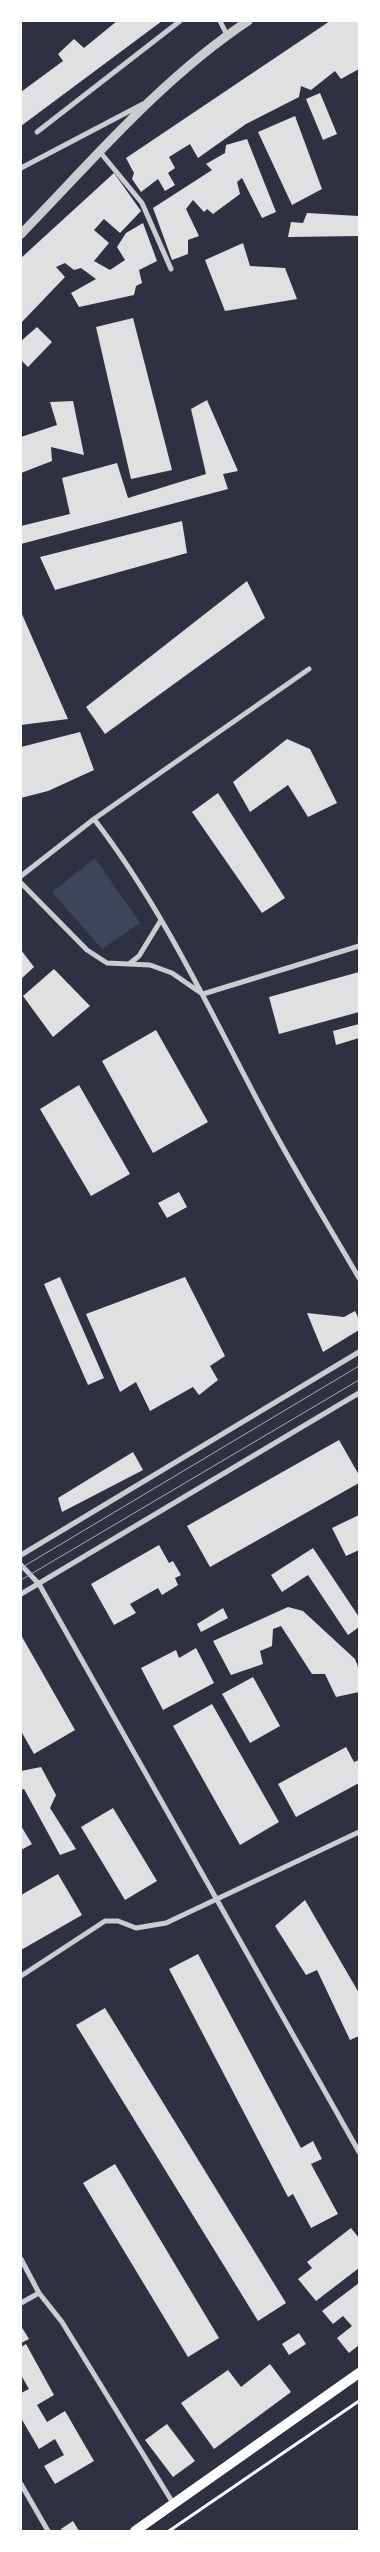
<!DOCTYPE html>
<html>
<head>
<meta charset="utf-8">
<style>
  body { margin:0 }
  #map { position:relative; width:380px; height:2552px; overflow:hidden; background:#2d3142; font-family:"Work Sans",sans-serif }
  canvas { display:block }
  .frame { position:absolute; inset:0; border:22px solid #fff; pointer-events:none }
</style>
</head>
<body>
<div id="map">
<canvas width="380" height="2552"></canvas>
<div class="frame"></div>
</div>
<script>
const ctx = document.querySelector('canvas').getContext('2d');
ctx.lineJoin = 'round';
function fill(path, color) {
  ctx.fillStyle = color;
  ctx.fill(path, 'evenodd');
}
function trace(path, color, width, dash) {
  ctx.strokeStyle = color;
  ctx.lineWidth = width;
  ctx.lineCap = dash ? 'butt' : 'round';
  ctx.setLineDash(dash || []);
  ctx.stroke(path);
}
fill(new Path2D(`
  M95 858 140 923 102 949 52 892Z`), '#3c4559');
fill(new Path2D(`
  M117 21H162L21 126V92L63 61 58 54 74 39 84 48Z
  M330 21H359V69L341 79 335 71 311 90 301 86 299 97 246 124 198 158 190 144 169 157 175 168 168 173 175 185 165 191 158 179 141 192 132 179 134 173 126 158Z
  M320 93 337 134 323 140 306 99Z
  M295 116 322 189 292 205 258 132Z
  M247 139 276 212 262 218 242 178 237 182 240 194 213 214 207 209 204 212 193 200 186 209 199 236 188 240V254L172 260 153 208 212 170 206 164 225 153 226 145Z
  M114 173 141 211 120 233 104 219 94 230 109 243 94 261 110 270 125 260 117 247 126 233 143 223 157 261 139 270 142 283 136 286 134 295 79 307 71 293 96 279 81 268 74 270 65 263 56 267 65 277 21 323V258Z
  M307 213 359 216V236L288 237 291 222 303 223Z
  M243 243 250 266 285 268 297 299 225 311 205 260Z
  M133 318 172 470 131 479 96 327Z
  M37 327 52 342 28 367 21 360V341Z
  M207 400 238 471 223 474 228 489 21 544V526L70 514 62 478 117 463 128 498 206 474 191 409Z
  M73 401 84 455 51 447 52 461 21 473V437L57 425 50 402Z
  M182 521 187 553 55 590 40 557Z
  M247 581 265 618 105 734 86 707Z
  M21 612 68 719 21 725Z
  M80 732 94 770 48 791 21 798V747Z
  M287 739 310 749 337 803 308 817 288 785 250 812 233 782Z
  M218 793 285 898 262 913 192 812Z
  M21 950 34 967 21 979Z
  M54 969 90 1006 53 1037 23 996Z
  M359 972V1012L279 1034 269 997Z
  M359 1024V1038L336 1045 333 1031Z
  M156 1030 208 1122 153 1153 102 1061Z
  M79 1085 130 1174 91 1196 40 1109Z
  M179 1192 187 1207 167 1218 158 1203Z
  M60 1277 104 1378 88 1385 44 1284Z
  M185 1277 225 1356 210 1366 218 1380 199 1395 193 1387 150 1411 136 1382 120 1392 86 1314Z
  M355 1311 359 1319V1330L323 1352 307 1313 344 1317Z
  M339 1440 359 1475V1483L210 1567 187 1526Z
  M133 1452 143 1470 62 1512 58 1498Z
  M359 1515V1550L346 1556 332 1528Z
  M159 1545 169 1563 173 1561 181 1575 175 1578 178 1585 162 1595 158 1588 130 1604 136 1613 114 1625 91 1584Z
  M313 1548 359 1617V1627L348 1635 308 1575 282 1592 271 1575Z
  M288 1607 303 1611 355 1659 359 1669V1692L336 1697 325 1674H312L281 1626 273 1629 272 1646 260 1651 263 1664 231 1675 213 1641Z
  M223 1608 228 1618 201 1632 197 1624Z
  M21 1635 75 1730 34 1754 21 1731Z
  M196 1648 214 1683 163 1710 141 1668 176 1650 179 1658Z
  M253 1677 280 1726 250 1743 222 1694Z
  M212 1704 279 1822 240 1845 173 1726Z
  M346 1747 354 1762 359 1760V1783L296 1817 278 1784Z
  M41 1767 56 1795 50 1808 76 1849 60 1855 24 1789 21 1790V1771Z
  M113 1808 157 1881 125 1900 81 1827Z
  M21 1826 32 1844 21 1850Z
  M58 1874 82 1915 21 1950V1895Z
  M305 1900 359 1993V2036L350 2040 317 1970 306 1975 275 1926Z
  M198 1954 301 2148 313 2141 322 2159 311 2164 338 2214 311 2228 293 2194 288 2197 169 1969Z
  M105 2008 286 2303 258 2321 76 2025Z
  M115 2164 219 2338 188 2357 83 2183Z
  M351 2228 359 2238V2268L316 2301 298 2279 312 2268 307 2262Z
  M359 2283V2345L349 2353 337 2338 352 2326 343 2316 333 2324 322 2311Z
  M21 2326 29 2339 21 2343Z
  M299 2333 306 2344 289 2355 282 2344Z
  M26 2344 54 2395 37 2405 47 2422 65 2411 94 2461 55 2484 44 2466 64 2455 55 2439 39 2449 21 2418V2393L29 2389 21 2375V2347Z
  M270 2364 291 2392 214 2449 181 2403 228 2370 241 2387Z
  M167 2424 195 2461 173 2477 145 2440Z
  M73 2521 79 2531H62L61 2529Z`), '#e0e0e3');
trace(new Path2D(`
  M169 2531 359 2401`), '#fff', 3);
trace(new Path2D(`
  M220 21 227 35
  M37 132 180 21
  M100 152 142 203 171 269
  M21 168 143 104
  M94 819C162 907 209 1009 261 1107 291 1165 326 1221 359 1278
  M21 876 94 819 309 669
  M21 883 87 950 107 963 150 965 172 973 201 993
  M129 964 139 956 161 920
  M203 994 359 946
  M21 1555 359 1352
  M21 1565 39 1584 359 2152
  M21 1594 359 1393
  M21 1976 105 1921H118L136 1928 166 1923 359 1832
  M21 2259 39 2293 62 2322 173 2503
  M21 2303 39 2293
  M21 2484 48 2531`), '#caccd0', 5);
trace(new Path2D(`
  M21 234C93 160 161 79 248 21`), '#caccd0', 9);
trace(new Path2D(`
  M135 2531 359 2373`), '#fff', 10);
trace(new Path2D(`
  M21 1568 359 1366
  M21 1580 359 1380`), '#abadb3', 1);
</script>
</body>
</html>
